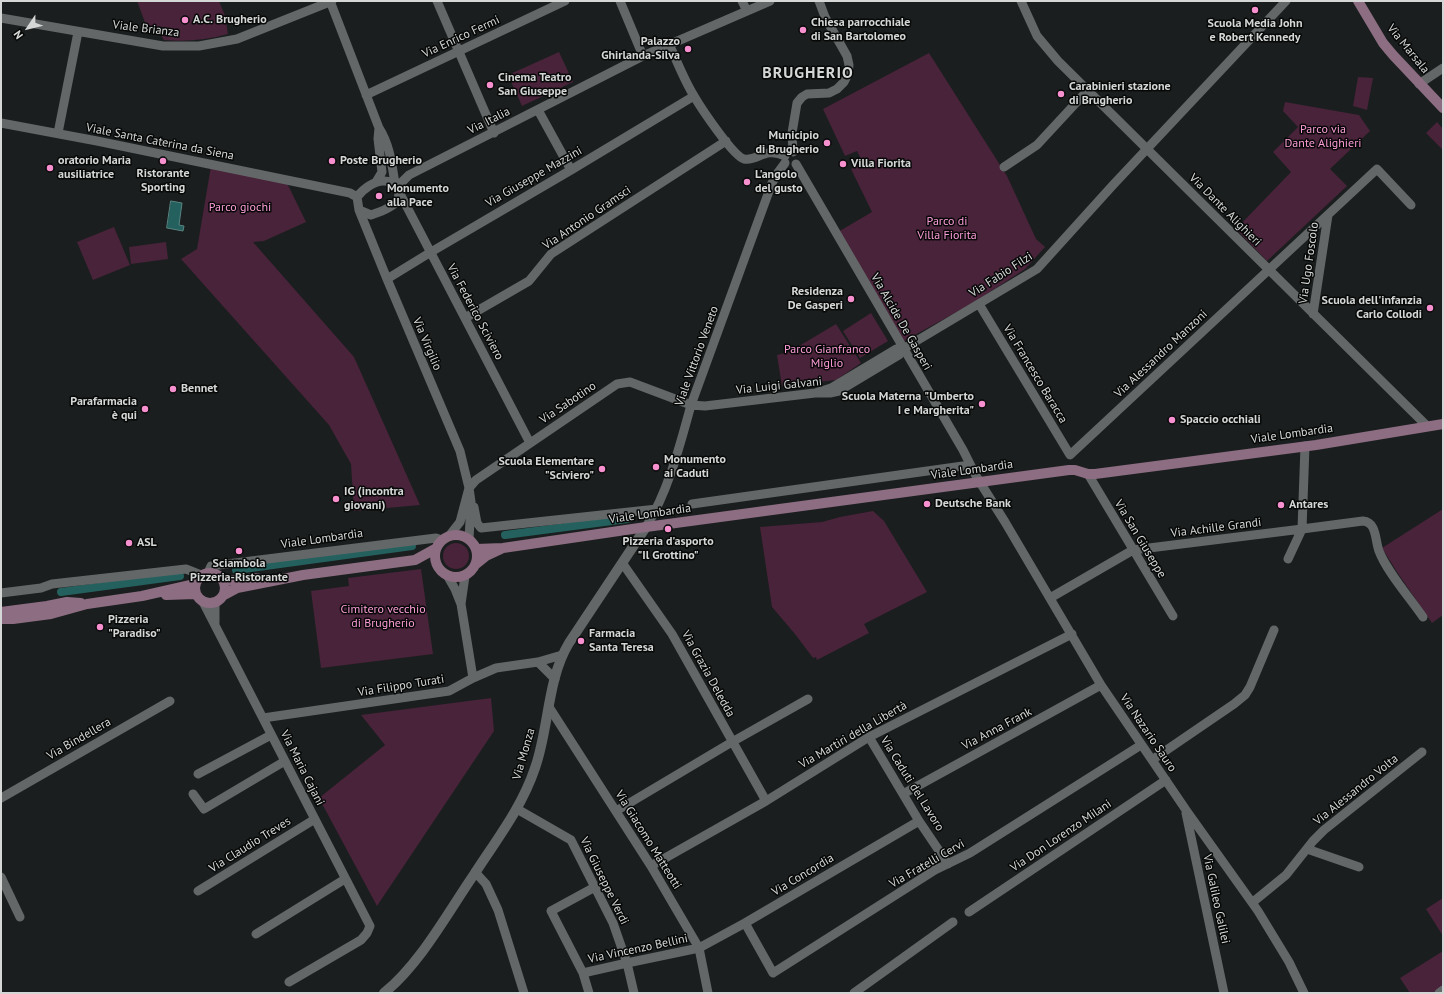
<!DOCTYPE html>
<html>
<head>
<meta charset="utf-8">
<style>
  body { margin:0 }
  #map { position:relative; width:1444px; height:994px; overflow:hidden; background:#1b1e1e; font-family:"PT Sans",sans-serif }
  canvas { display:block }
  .frame { position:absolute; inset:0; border:2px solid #d5d7d7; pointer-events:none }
  .north { position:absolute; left:8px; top:8px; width:40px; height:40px; -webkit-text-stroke:3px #070808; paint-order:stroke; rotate:235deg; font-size:11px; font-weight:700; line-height:16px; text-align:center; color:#d5d7d7 }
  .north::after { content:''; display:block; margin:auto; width:14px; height:18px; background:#d5d7d7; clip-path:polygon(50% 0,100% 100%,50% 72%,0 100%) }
</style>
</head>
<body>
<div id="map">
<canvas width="1444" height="994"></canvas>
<div class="frame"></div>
<div class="north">N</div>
</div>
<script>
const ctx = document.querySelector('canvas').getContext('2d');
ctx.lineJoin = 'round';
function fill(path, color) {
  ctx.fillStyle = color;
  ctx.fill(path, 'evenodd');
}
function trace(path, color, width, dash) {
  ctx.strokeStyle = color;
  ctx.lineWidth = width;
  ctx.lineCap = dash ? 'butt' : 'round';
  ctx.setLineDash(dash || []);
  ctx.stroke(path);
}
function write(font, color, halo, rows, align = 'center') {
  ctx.font = font + ' "PT Sans",sans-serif';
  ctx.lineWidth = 3;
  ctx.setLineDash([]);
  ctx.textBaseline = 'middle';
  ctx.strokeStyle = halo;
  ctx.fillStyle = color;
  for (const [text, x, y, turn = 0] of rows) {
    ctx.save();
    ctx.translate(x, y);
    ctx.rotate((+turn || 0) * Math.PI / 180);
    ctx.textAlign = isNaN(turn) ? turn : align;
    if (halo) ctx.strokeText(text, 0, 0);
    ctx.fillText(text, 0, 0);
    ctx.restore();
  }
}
fill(new Path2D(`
  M137 1H219L225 16 228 34C207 40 186 42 164 40L157 28 146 25Z
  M559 52 573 82 522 106 508 75Z
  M929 53 1007 176 1036 239 1045 247 1025 269 973 303 902 342 838 232 872 212 851 169 863 163 857 151 845 156 823 109Z
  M1358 77 1373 78 1367 110 1353 106Z
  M1285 102 1359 115 1370 131 1330 169 1347 186 1267 261 1236 229 1291 172 1273 152 1298 127 1283 111Z
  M1437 122 1443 129V150L1426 133Z
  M211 166 286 181 306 222 264 241 253 242 354 357 420 505 354 511 351 464 329 425 181 259 197 249Z
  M114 227 130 265 93 280 77 242Z
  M166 242 168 259 131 264 129 247Z
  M871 313 888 341 860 358 843 331Z
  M836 324 861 363 836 380 782 386 777 355 789 352Z
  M1443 509V615L1432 623 1397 572 1382 548Z
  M873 511 884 521 927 592 864 624 869 633 817 660 816 657 813 658 795 634 772 607 760 527 822 522 840 517Z
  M443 556a13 13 0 1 1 26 0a13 13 0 1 1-26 0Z
  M421 569 433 654 321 668 311 591 349 586 348 578Z
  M491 698 494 731 377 906 319 798 385 745 361 715Z
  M1443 898V936L1426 909Z
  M1443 951V987L1433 993H1410L1400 978Z`), '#48233a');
const water = new Path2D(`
  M171 201 182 203 179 225 184 226 183 231 167 228Z`);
fill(water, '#24615e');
trace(water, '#598482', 1);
trace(new Path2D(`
  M505 535 627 519
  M236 570 412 546
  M61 592 180 576`), '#24615e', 8);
trace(new Path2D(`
  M330 1 379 128C390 145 392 165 395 184L530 443
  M437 1 494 133
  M620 1 643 56
  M742 1 747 11
  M1021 1 1037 36 1058 61 1427 426
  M1 18 163 46H199L237 39 332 1
  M669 44C677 61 684 80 694 96 701 108 733 156 744 159 758 162 764 146 785 156
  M1419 84 1443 68
  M366 95 565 1
  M538 110 571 170
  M1 123 97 141 350 193 357 197
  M58 133 78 32
  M793 152 792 133 797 103 802 97 807 94 829 93 837 89 844 82 848 74 849 65 847 56 825 17 819 1
  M796 164 963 450 976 476 1005 522 1101 685 1186 810 1258 911 1289 962 1304 993
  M1004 167 1037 145 1087 91
  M376 182 382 172 378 139 379 128
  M395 184C392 183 388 181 385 181 375 180 363 189 357 197L359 210 371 215C377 213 393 207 397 201 398 199 399 194 399 192
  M397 187 409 175 643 56 770 1
  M359 210 387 279 460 451 469 488 471 502 469 539
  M387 279 431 252 571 170 694 96
  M979 304 1070 455 1377 169 1411 205
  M1313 314 1328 215
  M465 318 529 281 551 254 726 141
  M815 393 831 388 896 349H903L1037 269 1113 185 1286 1
  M1305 446 1302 529 1363 521C1377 522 1375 541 1379 551 1387 572 1410 598 1423 617
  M1088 474 1173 616
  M692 504 970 465
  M474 507 477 523 481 528 657 509
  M646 527C668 492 680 445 691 405L772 183 777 174 785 163
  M449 536 460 522 469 488 476 480 617 384 630 382 691 405 705 406 815 393H830L839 391 899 355 903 349
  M1288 559 1302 529
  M623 564 672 634 766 801
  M208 573 211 566 436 538 442 540
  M447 575 455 589 461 604 473 678
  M1 593 41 588 52 584 186 569 201 575
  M1050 598 1133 550 1302 529
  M203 602 370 926 367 933 361 940 289 982
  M215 603V623
  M461 604 465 576
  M538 662 555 679
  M549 707 651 866 699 948 708 993
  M263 718 449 691 473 678 496 668 538 662 562 655
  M869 737 919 821 948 864
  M1152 760 1234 704 1245 695 1250 687 1274 630
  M198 774 271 735
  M193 794 204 809 285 761
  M903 794 1101 685
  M1 798 170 701
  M517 809 571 840 613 923 627 963 634 993
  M616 811 732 742 808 699
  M1186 813 1224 993
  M1307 849 1359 867
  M651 866 766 801 869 737 1072 634
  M475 872 486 884 498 910 524 993
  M1 877 20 917
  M198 891 315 819
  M1253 902 1286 875 1313 841 1324 830 1422 752
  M969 912 1166 780
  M745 923 773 973 935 870 970 853 1141 745
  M256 934 345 879
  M583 973 627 963 699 948 745 923 919 821
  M589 993 583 973 551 911 595 887
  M854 993 953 922
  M1439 993 1443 990`), '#636767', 9);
trace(new Path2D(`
  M384 993C421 963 448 912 475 873 497 839 522 807 535 768 549 729 547 679 569 643L646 527`), '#636767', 10);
trace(new Path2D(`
  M1358 1 1383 43 1393 55 1443 108
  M435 556a21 21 0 1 1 42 0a21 21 0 1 1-42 0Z
  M476 549 503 548 646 527 1069 470H1075L1088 474H1095L1316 445 1443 424
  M476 564 486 556 501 549
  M195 588a15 15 0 1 1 30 0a15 15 0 1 1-30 0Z
  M224 581 257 578
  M166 595 195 594
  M224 595 237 588 303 575 415 560 435 549
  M1 612 47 606 67 602 81 603
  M1 619H13L51 614 87 604 142 596 195 584`), '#8c6d82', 10);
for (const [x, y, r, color] of [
  [1255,10,4,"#f690cf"],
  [185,20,4,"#f690cf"],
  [803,30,4,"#f690cf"],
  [688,49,4,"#f690cf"],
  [490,85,4,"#f690cf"],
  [1061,94,4,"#f690cf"],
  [827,143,4,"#f690cf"],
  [163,161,4,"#f690cf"],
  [332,161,4,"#f690cf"],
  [843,164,4,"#f690cf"],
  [50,168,4,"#f690cf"],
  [747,182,4,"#f690cf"],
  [379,196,4,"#f690cf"],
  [851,299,4,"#f690cf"],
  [1430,308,4,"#f690cf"],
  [173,389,4,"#f690cf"],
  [982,404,4,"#f690cf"],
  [145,409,4,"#f690cf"],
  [1172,420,4,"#f690cf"],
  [656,467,4,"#f690cf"],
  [602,469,4,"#f690cf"],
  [336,499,4,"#f690cf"],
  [927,504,4,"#f690cf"],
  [1281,505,4,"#f690cf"],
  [668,529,4,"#f690cf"],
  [129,543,4,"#f690cf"],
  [239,551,4,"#f690cf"],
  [100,627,4,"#f690cf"],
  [581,641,4,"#f690cf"]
]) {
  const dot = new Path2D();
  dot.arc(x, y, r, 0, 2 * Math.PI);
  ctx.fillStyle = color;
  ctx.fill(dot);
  trace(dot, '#070808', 1.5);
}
write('bold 12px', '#d5d7d7', '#070808', [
  ["A.C. Brugherio",193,20],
  ["Chiesa parrocchiale",811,23],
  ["di San Bartolomeo",811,37],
  ["Scuola Media John",1255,24,"center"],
  ["e Robert Kennedy",1255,38,"center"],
  ["Palazzo",680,42,"right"],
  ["Ghirlanda-Silva",680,56,"right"],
  ["Cinema Teatro",498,78],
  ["San Giuseppe",498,92],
  ["Carabinieri stazione",1069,87],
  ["di Brugherio",1069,101],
  ["Municipio",819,136,"right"],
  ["di Brugherio",819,150,"right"],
  ["oratorio Maria",58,161],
  ["ausiliatrice",58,175],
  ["Poste Brugherio",340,161],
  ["Villa Fiorita",851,164],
  ["Ristorante",163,174,"center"],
  ["Sporting",163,188,"center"],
  ["L'angolo",755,175],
  ["del gusto",755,189],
  ["Monumento",387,189],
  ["alla Pace",387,203],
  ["Residenza",843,292,"right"],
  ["De Gasperi",843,306,"right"],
  ["Scuola dell'infanzia",1422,301,"right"],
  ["Carlo Collodi",1422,315,"right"],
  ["Bennet",181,389],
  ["Scuola Materna \"Umberto",974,397,"right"],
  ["I e Margherita\"",974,411,"right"],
  ["Parafarmacia",137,402,"right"],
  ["è qui",137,416,"right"],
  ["Spaccio occhiali",1180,420],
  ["Monumento",664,460],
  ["ai Caduti",664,474],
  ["Scuola Elementare",594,462,"right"],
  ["\"Sciviero\"",594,476,"right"],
  ["IG (incontra",344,492],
  ["giovani)",344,506],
  ["Deutsche Bank",935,504],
  ["Antares",1289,505],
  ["Pizzeria d'asporto",668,542,"center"],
  ["\"Il Grottino\"",668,556,"center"],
  ["ASL",137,543],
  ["Sciambola",239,564,"center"],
  ["Pizzeria-Ristorante",239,578,"center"],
  ["Pizzeria",108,620],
  ["\"Paradiso\"",108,634],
  ["Farmacia",589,634],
  ["Santa Teresa",589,648]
], 'left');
write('12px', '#d5d7d7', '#070808', [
  ["Viale Brianza",146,29,7],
  ["Via Enrico Fermi",461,37,-25],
  ["Via Marsala",1408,49,51],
  ["Via Italia",489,121,-27],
  ["Viale Santa Caterina da Siena",160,142,11],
  ["Via Giuseppe Mazzini",534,177,-30],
  ["Via Dante Alighieri",1225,210,45],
  ["Via Antonio Gramsci",587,218,-34],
  ["Via Ugo Foscolo",1309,263,-82],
  ["Via Fabio Filzi",1001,275,-33],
  ["Via Federico Sciviero",475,312,62],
  ["Via Alcide De Gasperi",901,322,60],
  ["Via Virgilio",427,344,67],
  ["Via Alessandro Manzoni",1161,354,-43],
  ["Viale Vittorio Veneto",697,356,-70],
  ["Via Francesco Baracca",1035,374,59],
  ["Via Luigi Galvani",779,386,-6],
  ["Via Sabotino",568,403,-34],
  ["Viale Lombardia",1292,434,-8],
  ["Viale Lombardia",972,470,-8],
  ["Viale Lombardia",650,514,-8],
  ["Via Achille Grandi",1216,528,-7],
  ["Viale Lombardia",322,539,-8],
  ["Via San Giuseppe",1140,539,59],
  ["Via Grazia Deledda",708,674,61],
  ["Via Filippo Turati",401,686,-9],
  ["Via Anna Frank",997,729,-28],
  ["Via Nazario Sauro",1148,733,56],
  ["Via Martiri della Libertà",853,735,-30],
  ["Via Bindellera",79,739,-30],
  ["Via Monza",524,754,-74],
  ["Via Maria Cajani",302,768,63],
  ["Via Caduti del Lavoro",912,784,58],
  ["Via Alessandro Volta",1356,790,-39],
  ["Via Don Lorenzo Milani",1061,836,-34],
  ["Via Giacomo Matteotti",648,840,58],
  ["Via Claudio Treves",250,845,-32],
  ["Via Fratelli Cervi",927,864,-30],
  ["Via Concordia",803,875,-31],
  ["Via Giuseppe Verdi",604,881,64],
  ["Via Galileo Galilei",1216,899,78],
  ["Via Vincenzo Bellini",638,949,-12]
]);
write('12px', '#fc9cd7', '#070808', [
  ["Parco via",1323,130],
  ["Dante Alighieri",1323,144],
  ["Parco giochi",240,208],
  ["Parco di",947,222],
  ["Villa Fiorita",947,236],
  ["Parco Gianfranco",827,350],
  ["Miglio",827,364],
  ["Cimitero vecchio",383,610],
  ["di Brugherio",383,624]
]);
ctx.letterSpacing = '1px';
write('bold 16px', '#d5d7d7', '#070808', [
  ["BRUGHERIO",808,73]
]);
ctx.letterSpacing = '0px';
</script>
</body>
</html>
